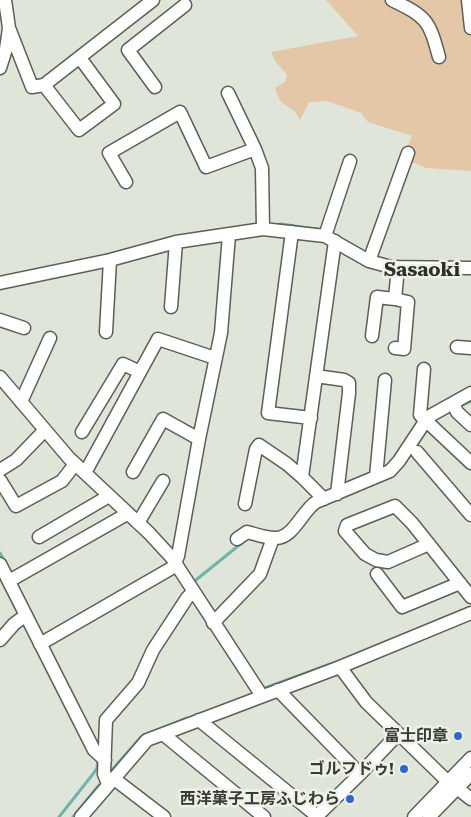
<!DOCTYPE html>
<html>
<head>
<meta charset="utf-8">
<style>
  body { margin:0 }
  canvas { display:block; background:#e0e5d9 }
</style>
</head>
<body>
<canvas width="471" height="817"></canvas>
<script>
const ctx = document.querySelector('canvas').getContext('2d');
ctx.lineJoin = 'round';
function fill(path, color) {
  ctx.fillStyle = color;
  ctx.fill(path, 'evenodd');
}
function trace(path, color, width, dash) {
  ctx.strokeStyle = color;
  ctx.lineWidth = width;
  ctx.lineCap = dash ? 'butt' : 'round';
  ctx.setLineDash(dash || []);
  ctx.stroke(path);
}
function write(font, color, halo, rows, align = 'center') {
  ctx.font = font + ' "Roboto Serif","Noto Sans JP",serif';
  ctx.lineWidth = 5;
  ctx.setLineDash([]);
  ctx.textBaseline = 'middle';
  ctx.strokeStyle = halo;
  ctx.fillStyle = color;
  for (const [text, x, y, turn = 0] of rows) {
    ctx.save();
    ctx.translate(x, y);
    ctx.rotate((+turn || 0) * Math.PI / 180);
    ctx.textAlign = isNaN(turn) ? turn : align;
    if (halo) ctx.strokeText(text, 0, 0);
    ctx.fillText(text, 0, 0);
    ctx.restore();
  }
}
fill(new Path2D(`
  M326 0H471V171L426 168 412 162 405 153 412 136 368 122 361 113 327 101 309 102 300 120 294 111 280 101 275 88 285 82 287 75 276 62 271 52 358 36Z`), '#e3c7a7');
trace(new Path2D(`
  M272 225 281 224 323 230
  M458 407 471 401
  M0 553 4 561
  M191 584 243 542
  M262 689 336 662
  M111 771 141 737 187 718
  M59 817 93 774 97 768 98 758
  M73 817 99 785`), '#6db6a9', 3);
const minor = new Path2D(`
  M392 0C427 17 429 20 439 57
  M468 0 471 28
  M9 28 32 87 44 85 153 0
  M0 68 6 49 9 28 5 0
  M44 85 79 130 114 104 80 58
  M155 87 128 50 185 5
  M228 93 255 149 262 168 263 229
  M126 182 109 153 180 112 206 167 255 149
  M292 232 268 413 311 418
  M325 236 350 161
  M369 261 408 153
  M0 283 110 260 176 242 263 229 325 236 369 261 391 267 471 268
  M171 307 176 242
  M0 320 24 328
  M106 332 110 260
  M372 336 377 297 395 299 398 267
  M457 347 471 348
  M395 348 404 349 408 302 395 299
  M424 369 420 415 471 463
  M316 376 344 380 349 383V393L337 494
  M0 377 69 458 149 533 172 558 262 696
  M21 402 50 338
  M453 403 457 412 471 425
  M82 432 123 364 140 372
  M417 452 471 515
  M0 470 16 460 45 430
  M133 472 163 419 199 439
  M85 473 158 339 215 358
  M376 477 385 380
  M0 480 16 506 62 481 75 464
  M324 499 302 477 335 241
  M245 504 256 449 259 445 287 464 302 477
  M138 523 163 481
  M39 537 109 496
  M237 539 247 532C255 534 265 538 275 538 293 539 302 511 316 502L390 471 399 461 428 417 471 393
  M429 544 388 562 376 560 365 554 345 531 347 525 395 506 412 523 471 597
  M175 562 178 556 199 439 221 333 229 235
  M0 564 94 750 105 760
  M377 574 402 607 460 583
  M9 581 127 514
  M213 623 260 574 273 538
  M0 640 14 624 26 615
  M40 644 177 565
  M340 667 366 702 443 777 471 799
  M278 690 360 774
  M199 720 317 816
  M163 734 264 817
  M113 778 164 817
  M108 784 104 774 106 720 138 683 153 650 187 598 193 592
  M81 817 147 740 340 667 471 613
  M316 817 360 774 398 734
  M414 817 471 758
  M429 817 471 774`);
trace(minor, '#5b6055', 15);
trace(minor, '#fff', 12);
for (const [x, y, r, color] of [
  [458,736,5,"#3366d5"],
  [404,769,5,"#3366d5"],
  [350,799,5,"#3366d5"]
]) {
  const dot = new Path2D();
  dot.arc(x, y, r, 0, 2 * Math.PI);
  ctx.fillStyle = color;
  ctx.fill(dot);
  trace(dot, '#edf2e6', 2);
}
write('bold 16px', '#383a36', '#edf2e6', [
  ["富士印章",448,736],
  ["ゴルフドゥ!",394,769],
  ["西洋菓子工房ふじわら",340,799]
], 'right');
write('bold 19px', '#2c3026', '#edf2e6', [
  ["Sasaoki",422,270]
]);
</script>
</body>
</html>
